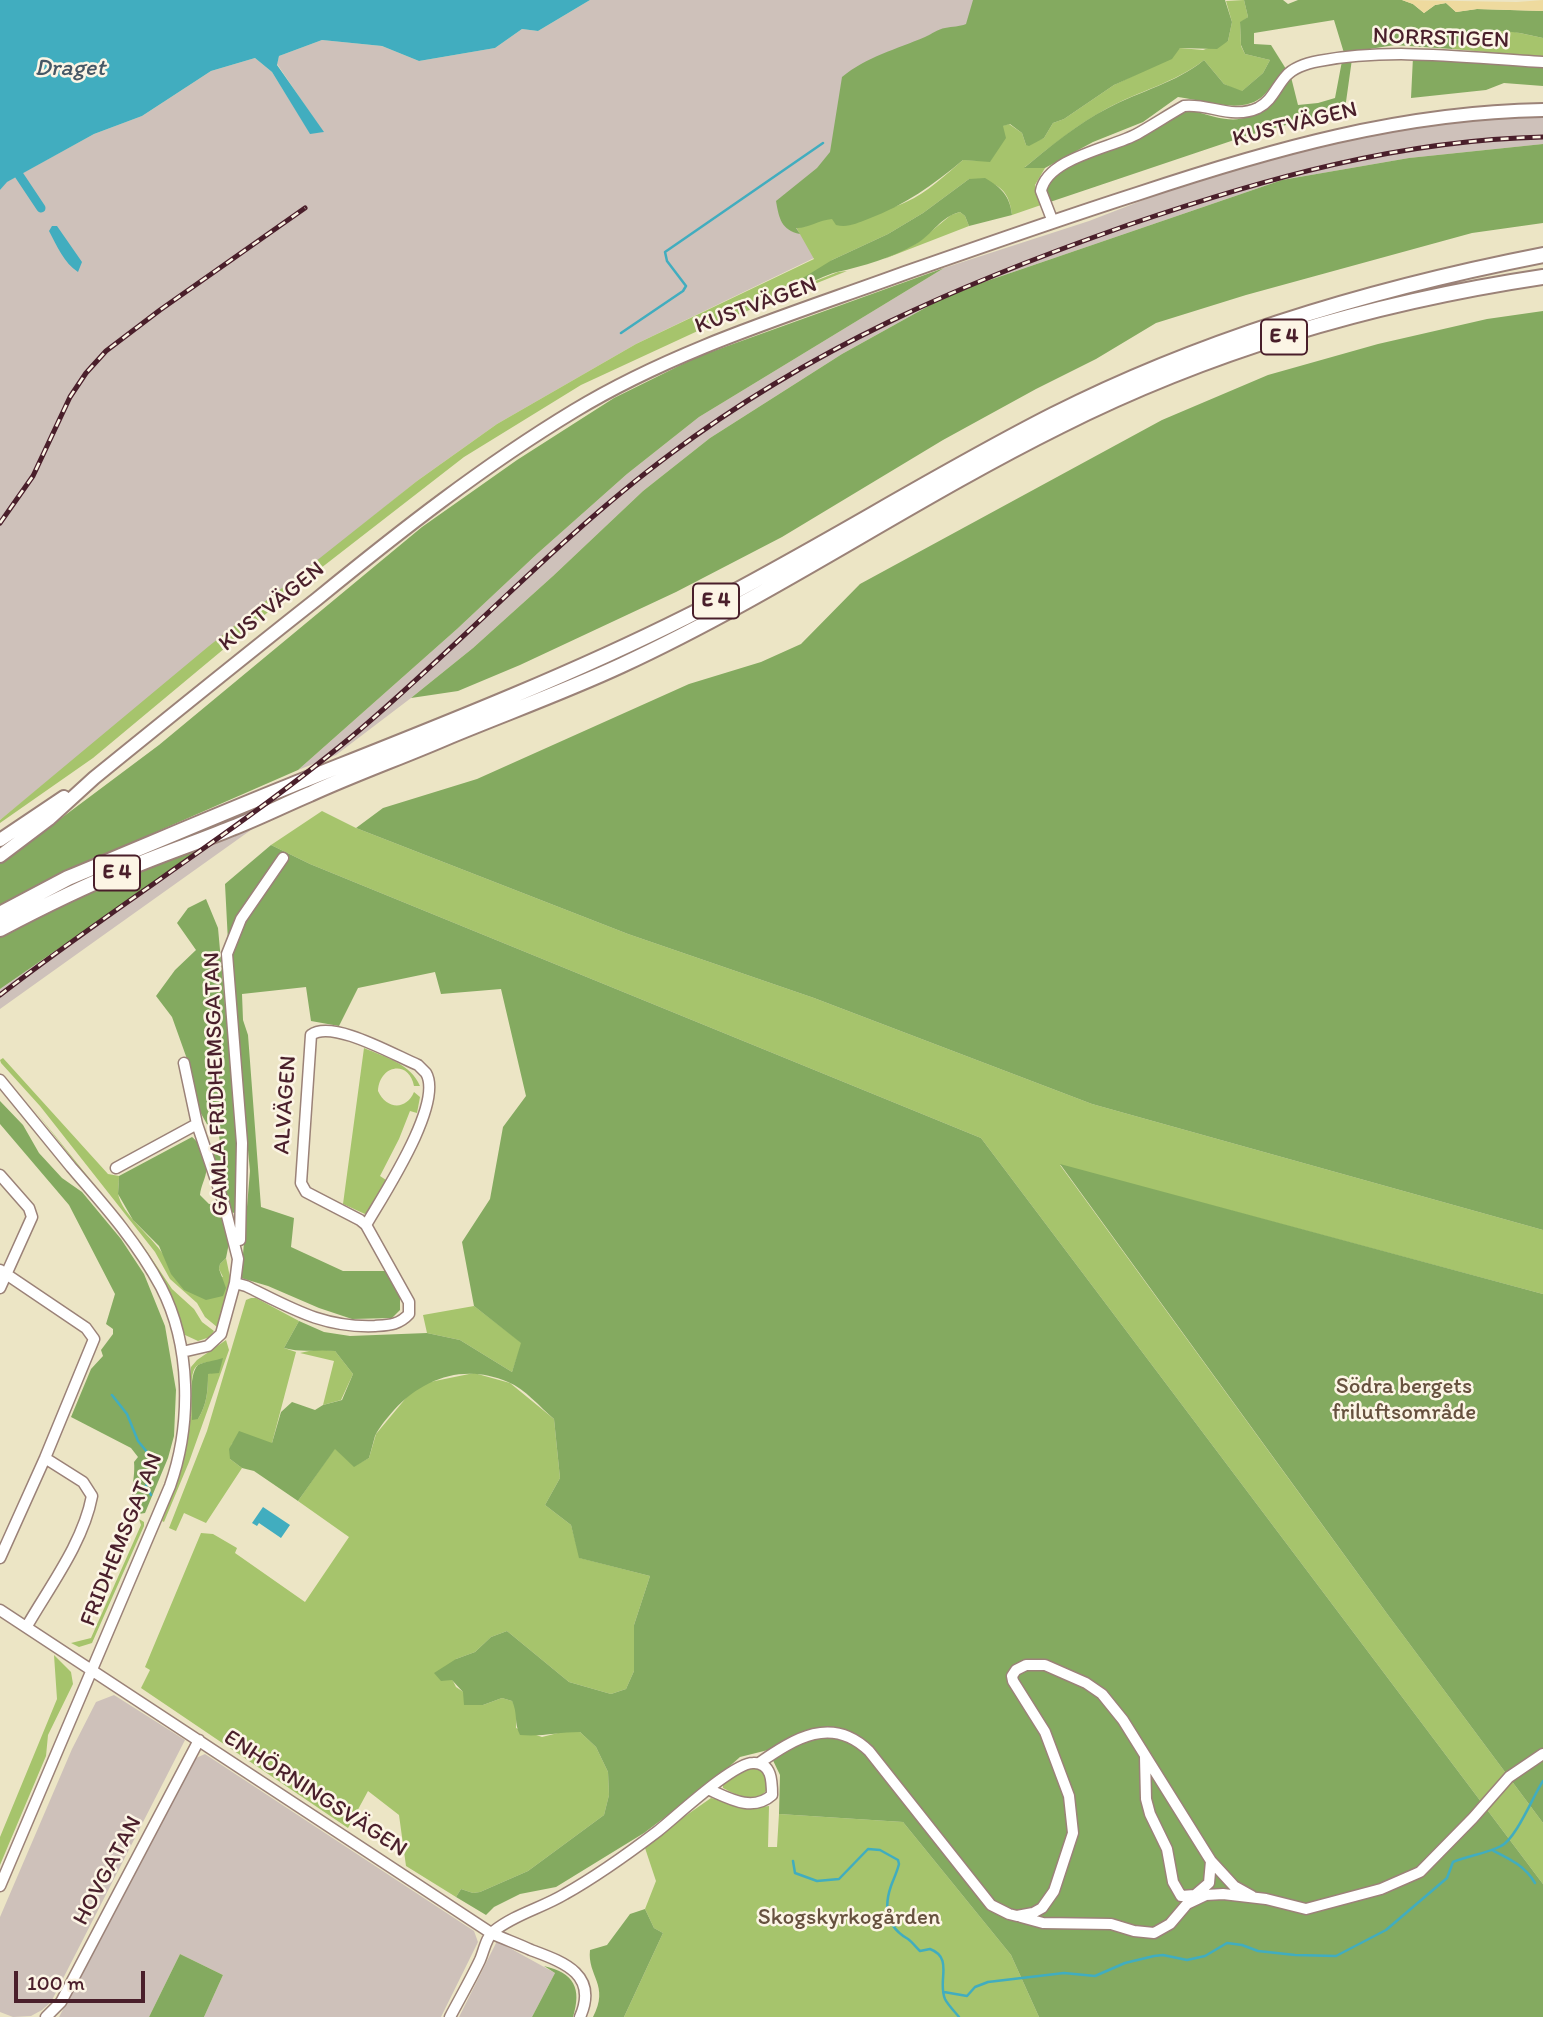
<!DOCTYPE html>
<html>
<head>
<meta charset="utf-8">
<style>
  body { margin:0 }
  #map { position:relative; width:1543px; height:2017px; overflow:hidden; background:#ece5c5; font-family:Itim,sans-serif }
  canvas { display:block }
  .scale { position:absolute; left:14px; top:1971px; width:131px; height:32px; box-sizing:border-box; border:4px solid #4a1f2b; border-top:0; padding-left:9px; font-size:21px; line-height:24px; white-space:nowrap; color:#4a1f2b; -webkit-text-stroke:5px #fcf5e5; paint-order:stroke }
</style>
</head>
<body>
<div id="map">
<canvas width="1543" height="2017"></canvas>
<div class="scale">100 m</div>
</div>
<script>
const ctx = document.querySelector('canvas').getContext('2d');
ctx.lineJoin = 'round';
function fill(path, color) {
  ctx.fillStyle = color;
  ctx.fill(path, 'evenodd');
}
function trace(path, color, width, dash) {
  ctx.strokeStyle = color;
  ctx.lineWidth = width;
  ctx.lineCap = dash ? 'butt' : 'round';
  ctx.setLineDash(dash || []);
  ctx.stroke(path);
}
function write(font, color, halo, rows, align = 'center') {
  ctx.font = font + ' Itim,sans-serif';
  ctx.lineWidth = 5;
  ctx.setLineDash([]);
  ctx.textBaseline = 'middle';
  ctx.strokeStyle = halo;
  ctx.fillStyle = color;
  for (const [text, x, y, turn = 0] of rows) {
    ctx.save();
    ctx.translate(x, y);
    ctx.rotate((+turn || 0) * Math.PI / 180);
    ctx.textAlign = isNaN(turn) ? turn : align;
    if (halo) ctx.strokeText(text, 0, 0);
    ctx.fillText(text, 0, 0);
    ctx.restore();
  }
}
fill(new Path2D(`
  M590 0H996L814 258 636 344 497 424 417 481 0 820V190L6 182 94 134 142 116 211 71 255 58 272 72 310 133 323 132 277 64 279 56 322 40 382 46 419 61 495 48 522 29 538 31Z
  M1543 116V144L1409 158 1282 180 952 293 842 354 710 438 643 491 553 576 473 648 411 698 336 755 298 770 457 629 538 553 627 474 699 417 944 268 1089 221 1203 177 1320 145 1441 123Z
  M265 820 98 939 0 1009V989L222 836Z
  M114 1695 185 1740 51 2002 42 2010 31 2016 13 2017 0 2012V1917L72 1749 96 1702Z
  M205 1754 474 1931 478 1942 441 2017H204L223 1975 180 1954 149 2017H59L196 1758Z
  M497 1941 555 1973 532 2017H459Z`), '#cec1ba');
fill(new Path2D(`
  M1244 0 1248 17 1240 23 1241 46 1245 54 1270 60 1263 73 1241 92 1224 84 1204 60C1175 83 1138 91 1106 109 1077 125 1051 146 1025 167L1045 168 1035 185 1041 205 1012 215C1009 187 995 181 969 179L923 213 888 234 832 260 813 282 838 272 847 271 702 329 581 385 464 457 321 568 93 758 0 823V820L209 646 417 481 497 424 636 344 814 259 796 227C806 229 811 222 821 220 845 216 884 213 906 202 927 193 945 175 963 160L990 161 997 150 1002 126 1009 124 1022 133 1026 145 1044 138 1053 123 1064 119 1114 85 1141 72 1180 48 1203 50 1228 41 1232 22 1226 1Z
  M1501 29 1543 38V57L1452 49 1461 39Z
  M960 212 965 216 969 226 884 259 917 243 951 215Z
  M322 811 356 828 628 934 814 998 1092 1104 1543 1230V1294L1060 1165 1388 1615 1543 1823V1884L981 1138 310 864 271 845Z
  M364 1048C385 1057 411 1064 420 1086H414C409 1059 379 1065 378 1091 386 1109 406 1111 414 1092L420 1097 417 1113 410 1111 399 1139 380 1176 386 1180 369 1211 365 1214 343 1204Z
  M3 1058 108 1174 119 1176C119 1181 118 1187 118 1193 121 1215 155 1238 166 1259L223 1277 219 1269 220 1264 226 1258 230 1277 229 1287 219 1326 217 1327 205 1317 197 1303 170 1279 155 1252 40 1106 1 1063 0 1060Z
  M32 1107 142 1244 172 1289 194 1309 202 1322 214 1331 210 1337 198 1341 185 1335 154 1265 141 1246Z
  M251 1298H256L299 1321 284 1348 296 1352 272 1443H232L230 1459 242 1468 206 1523 184 1513 176 1531 169 1528 207 1431 246 1300Z
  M474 1306 522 1343 512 1372 460 1340 427 1333 423 1315Z
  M226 1340 229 1350 189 1462 164 1522 162 1521C175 1488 187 1457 190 1421 192 1403 189 1385 191 1367L197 1360ZM216 1361 215 1372 208 1374C208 1391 207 1404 198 1419H192C192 1409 189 1376 195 1368 199 1362 210 1362 216 1361Z
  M318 1349 335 1351 353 1374 341 1400 323 1405 334 1361 300 1353Z
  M474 1373 510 1383 554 1419 560 1478 545 1505 571 1525 580 1558 650 1576 634 1625V1671L626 1689 611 1694 569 1682 507 1631 491 1637 475 1652 456 1659 452 1679 456 1687 483 1705 502 1698 512 1701 517 1710 516 1728 542 1737 562 1732H580L596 1747 608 1772 609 1795 604 1815 528 1871 480 1892 473 1893 461 1889 456 1897 406 1866 399 1815 368 1791 348 1828 141 1688 150 1670 145 1667 201 1533 213 1534 237 1548 235 1553 305 1602 349 1537 298 1501 335 1448 354 1466 369 1458 376 1434 411 1392 430 1382Z
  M139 1519 144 1522V1526L92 1643 79 1647 71 1643 91 1638 141 1525Z
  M54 1655 71 1672 73 1684 48 1735 46 1756 0 1865V1837L57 1699Z
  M754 1767 760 1769 768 1781V1789C754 1806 739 1796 723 1788V1784L745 1769Z
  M711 1798 752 1808 769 1806 768 1847H777L779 1814 903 1822 1011 1955 1039 2017H624L663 1933 654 1928 645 1909 656 1881 644 1845Z`), '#a6c46c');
fill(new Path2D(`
  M973 0H1225L1232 22 1228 41 1217 49 1180 48 1172 59 1114 85 1064 119 1053 123 1044 138 1029 146 1026 145 1022 133 1010 124 1003 126 1006 138 990 162 963 160C933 185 905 205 868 219 857 223 848 228 836 225L832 219C819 220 806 229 796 228L800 234C781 230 779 218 776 201L817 168 830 152 842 77C866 57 897 49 925 37 932 34 938 29 945 28 953 26 959 27 966 24Z
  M1244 0H1283L1288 4 1298 0H1402L1413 4 1424 13 1435 5 1446 3 1456 12 1477 9 1543 11V38C1512 31 1476 22 1452 49L1395 45 1344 53 1334 20 1254 33V44L1271 45 1286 69C1278 77 1272 87 1264 95 1243 116 1205 100 1178 97L1143 122 1093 142 1045 168H1024C1051 146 1077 124 1108 108 1140 91 1176 83 1204 60L1224 84 1242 91 1263 73 1270 60 1245 54 1241 45 1240 22 1248 17Z
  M1413 57 1543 66V86L1504 83 1486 90 1411 98Z
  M1352 59 1345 109 1246 136 1050 202C1046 196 1045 188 1050 182 1068 162 1118 148 1143 137 1159 129 1172 116 1189 109 1246 129 1253 121 1291 77L1298 105 1318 103 1335 98 1342 61Z
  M1543 144V223L1472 233 1246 295 1156 323 1096 359 1036 389 943 440 782 537 676 592 520 665 458 691 411 698 473 648 553 576 643 491 710 438 842 354 952 293 1282 180 1409 158Z
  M985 178C1001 187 1010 196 1012 215L969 226 965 216 960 212C941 216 932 235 916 244 891 258 864 266 837 272 825 275 813 282 801 287L798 281 832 260 888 234 923 213 969 179Z
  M944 268 699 417 627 474 538 553 457 629 298 770 67 871 0 905V864L159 745 422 527 517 460 614 398 697 357Z
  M1543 311V1230L1092 1104 814 998 628 934 356 828 383 808 477 779 689 684 761 662 801 644 860 584 1162 420 1268 375 1378 344 1487 319Z
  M222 836 0 989V934L58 905Z
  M271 845 310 864 981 1138 1543 1884V2017H1039L1011 1955 903 1822 779 1814 780 1775 768 1750 740 1757 713 1781 644 1833 556 1887 520 1894 494 1907 486 1915 456 1897 461 1889 473 1893 480 1892 528 1871 604 1815 609 1795 608 1772 596 1747 580 1732C558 1732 542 1737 520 1735 514 1724 518 1713 512 1701L502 1698 483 1705H464L463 1692 452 1680 441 1681 434 1673 456 1659 475 1652 491 1637 507 1631 569 1682 611 1694 626 1689 634 1671V1625L650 1576 579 1558 571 1525 545 1505 560 1478 554 1419C540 1407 525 1389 508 1382 465 1364 425 1377 394 1410 388 1417 379 1427 375 1436 373 1443 371 1451 369 1458L354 1467 335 1449 298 1501 254 1471 242 1468 230 1459 229 1449 239 1431 272 1443 281 1412 292 1402 315 1410 323 1405 342 1400 353 1374 335 1351C317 1349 302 1353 284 1348L299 1321 324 1332 350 1336 427 1333 460 1340 512 1372 521 1343 474 1306 462 1242 490 1199 503 1127 526 1096 501 989 441 994 435 972 358 988 339 1026 311 1021 306 987 242 994 243 1020 248 1035 261 1207 294 1218 291 1247 343 1271H386L400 1298V1310L392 1318 352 1319 319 1308 268 1286 241 1278 250 1171 228 942 225 884Z
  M206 899 218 928 240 1171 235 1213 229 1212 212 1157 220 1142 219 1136 216 1130 208 1126 199 1110 187 1059 172 1017 156 996 175 970 196 950 177 923 188 908Z
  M0 1101 23 1125 39 1153 62 1178 82 1192 121 1239 144 1274 165 1326 176 1390 174 1436 168 1458 145 1513 139 1514C126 1497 136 1482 134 1462L138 1457 131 1448 71 1417 91 1369 103 1356 101 1350 113 1334V1329L106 1324 115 1294 69 1205 0 1124Z
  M192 1137C200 1143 210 1162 206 1173 204 1182 201 1186 200 1195L209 1204 221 1203 230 1238 226 1258 220 1264 219 1269 226 1288 223 1296 206 1300 184 1290 171 1274 159 1246 133 1220 118 1194 119 1176Z
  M1060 1164 1543 1294V1823L1388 1615Z
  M223 1358 219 1373 208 1374C208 1391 207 1404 198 1419L192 1420C192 1407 188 1369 200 1364 207 1361 215 1361 223 1358Z
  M645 1909 654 1928 663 1933 624 2017H593C610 1985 587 1976 590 1950L607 1945 630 1914Z
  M180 1954 223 1975 204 2017H149Z
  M544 1966C574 1973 582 1988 573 2017H532L555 1973Z`), '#84aa60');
fill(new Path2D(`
  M1402 0 1517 2 1543 0V11L1477 9 1456 12 1446 3 1435 5 1424 13 1413 4Z`), '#eeda9e');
fill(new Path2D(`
  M0 0H590L538 31 522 29 495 48 419 61 382 46 322 40 279 56 277 65 324 132 310 134 272 72 255 58 211 71 142 116 94 134 7 182 0 190Z
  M52 226H57L82 262 78 272C64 263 57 246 49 231Z
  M263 1507 290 1525 281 1538 259 1523 257 1526 252 1523Z`), '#41adbf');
trace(new Path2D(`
  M621 333 683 291 686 286 667 261 665 252 823 143
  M112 1395 127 1414 138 1441 156 1463 146 1486 151 1495
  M1492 1850C1510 1859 1525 1866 1535 1883
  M793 1861 795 1873 817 1881 839 1879 868 1849 880 1850 898 1860 899 1864C897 1872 894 1878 891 1886 883 1909 887 1927 908 1939 912 1942 916 1947 920 1951L930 1949C954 1958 937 1981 945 1999 948 2005 955 2012 959 2017
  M944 1992 967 1996 975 1987 988 1982 1064 1973 1095 1976 1125 1963 1154 1956 1163 1955 1187 1960 1205 1956 1227 1943 1242 1945 1258 1951 1295 1955 1336 1956 1386 1930 1447 1878 1453 1862C1469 1855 1486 1854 1501 1846 1516 1839 1533 1796 1543 1781`), '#41adbf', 2.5);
trace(new Path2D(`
  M19 175 41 208`), '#41adbf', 9);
const minor = new Path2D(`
  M1053 222 1041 191C1047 158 1111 148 1137 134 1153 125 1168 115 1184 106 1209 103 1232 120 1258 108 1272 101 1276 87 1286 76 1294 67 1308 63 1319 61 1393 47 1469 58 1543 62
  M0 1080C24 1109 47 1138 71 1167 104 1205 137 1242 161 1287 191 1345 192 1424 170 1486L0 1886
  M116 1168 197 1124
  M0 1175 29 1208 32 1217 0 1288
  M240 1240 242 1143 227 954 241 919 283 858
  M0 1270 86 1328 94 1339 45 1458 0 1558
  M235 1283 246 1286C291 1308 323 1328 375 1326 389 1325 399 1325 409 1314V1302L366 1225C382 1197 444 1104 426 1073 425 1072 419 1066 418 1065 394 1055 332 1019 311 1035L301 1183 306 1192 360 1220 366 1225
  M182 1352 208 1346 221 1334 235 1283 238 1259 224 1204 197 1124 184 1063
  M0 1610 491 1933C504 1939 518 1944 531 1950 563 1962 599 1974 580 2017
  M27 1626C50 1586 83 1543 92 1496L83 1482 45 1458
  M759 1763C795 1738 832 1715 869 1751L991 1905 1009 1914 1017 1916 1033 1913 1042 1908 1054 1891 1073 1833 1069 1796 1045 1732 1013 1681 1012 1676 1016 1670 1026 1665H1045L1086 1683 1102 1694 1123 1720 1211 1861 1209 1883 1195 1895 1181 1896 1173 1882 1167 1849 1150 1814 1146 1799 1145 1757
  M1211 1861 1234 1886 1252 1896
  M1021 1917 1043 1923 1111 1924 1134 1931 1154 1933 1170 1924 1187 1904 1206 1895 1223 1894 1266 1899 1306 1909 1381 1889 1420 1872 1473 1818 1509 1777 1543 1754
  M46 2017 61 2002 199 1740
  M450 2017C460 1998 471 1979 480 1960 484 1951 486 1937 494 1931 515 1914 542 1908 565 1894 597 1876 629 1853 658 1831 677 1816 733 1763 753 1763 772 1762 772 1782 772 1795 753 1812 730 1799 710 1790`);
const major = new Path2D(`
  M0 840 64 797
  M0 856 49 819 94 778C168 718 242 658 317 599 399 532 483 466 574 411 676 349 793 314 905 273 982 246 1059 219 1137 194 1269 150 1402 112 1543 110`);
const highway = new Path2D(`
  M0 914 68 878C143 847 217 815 292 785 425 732 558 681 686 617 811 554 929 478 1053 415 1207 337 1374 288 1543 255
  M0 929C40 908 80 888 122 871 158 855 196 843 232 828 258 818 284 805 310 794 356 773 404 756 450 736 508 712 566 691 622 665 773 595 911 500 1060 426 1211 350 1376 302 1543 277`);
trace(minor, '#9b8278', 13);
trace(major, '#9b8278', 16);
trace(highway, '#9b8278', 18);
trace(minor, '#fff', 10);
trace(major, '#fff', 12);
trace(highway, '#fff', 14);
const rail = new Path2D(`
  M0 523 33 476 70 397 86 373 106 351 160 310 305 208
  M0 995C115 906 239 830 350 738 459 647 555 540 669 455 813 347 960 284 1128 225 1263 179 1400 140 1543 137`);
trace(rail, '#4a1f2b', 5);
trace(rail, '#fcf5e5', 2.5, [8]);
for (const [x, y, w] of [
  [1284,337,46],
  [716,601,46],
  [117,873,46]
]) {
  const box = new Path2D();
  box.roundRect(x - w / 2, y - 17.5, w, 35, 5);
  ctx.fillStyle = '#fcf5e5';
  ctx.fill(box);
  trace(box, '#4a1f2b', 2);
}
write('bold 21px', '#4a1f2b', null, [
  ["E 4",1284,337],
  ["E 4",716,601],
  ["E 4",117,873]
]);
write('23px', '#4a1f2b', '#fcf5e5', [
  ["NORRSTIGEN",1441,39,2],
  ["KUSTVÄGEN",1295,125,-14],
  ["KUSTVÄGEN",756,306,-20],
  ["KUSTVÄGEN",272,607,-39],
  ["GAMLA FRIDHEMSGATAN",217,1084,-92],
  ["ALVÄGEN",286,1105,-86],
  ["FRIDHEMSGATAN",122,1540,-68],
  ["ENHÖRNINGSVÄGEN",315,1794,33],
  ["HOVGATAN",108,1871,-62]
]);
write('23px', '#66513e', '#fcf5e5', [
  ["Södra bergets",1404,1387],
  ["friluftsområde",1404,1413],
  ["Skogskyrkogården",849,1918]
]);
write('italic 24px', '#465866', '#fcf5e5', [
  ["Draget",70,69]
]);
</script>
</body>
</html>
